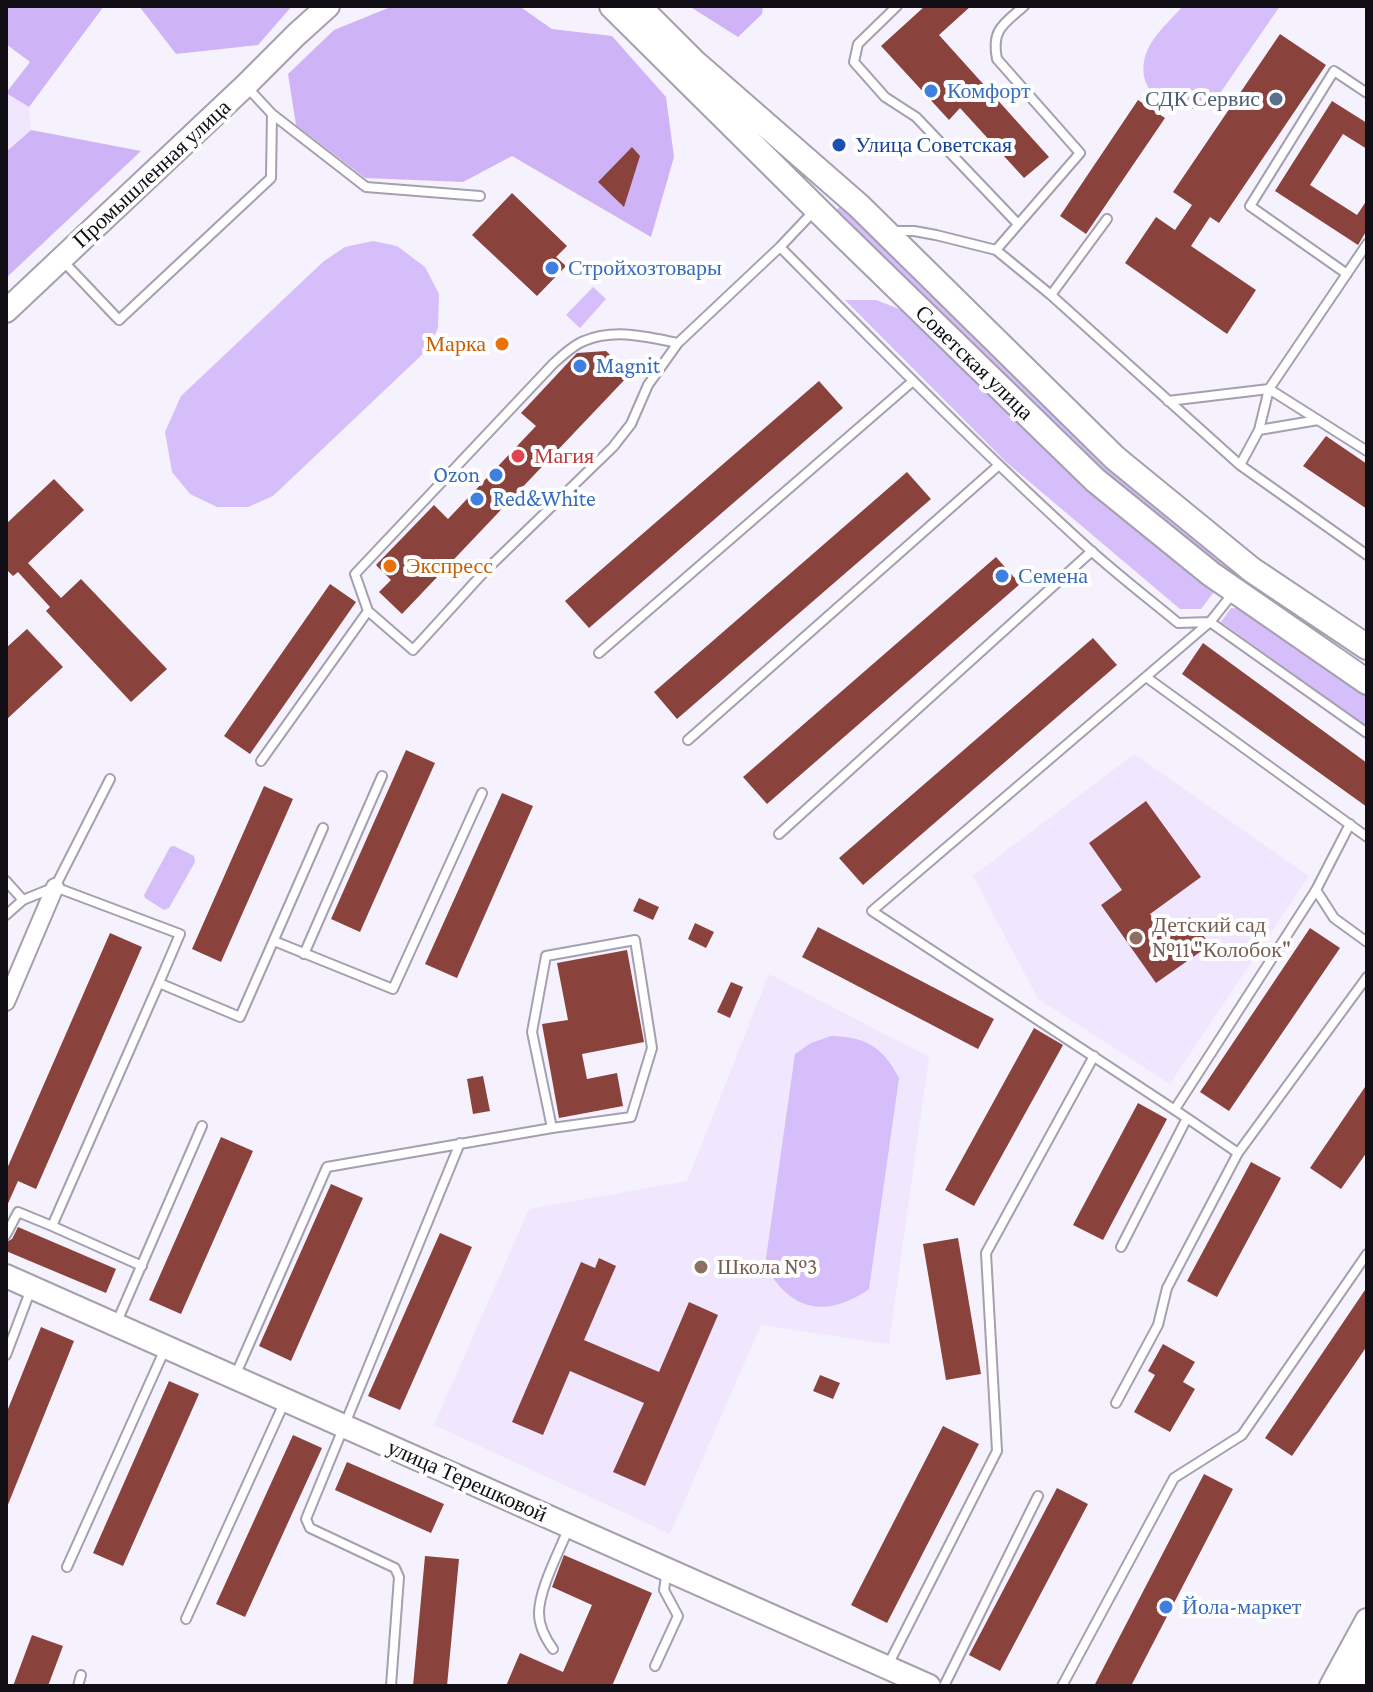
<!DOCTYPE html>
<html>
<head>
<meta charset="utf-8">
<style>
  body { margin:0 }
  #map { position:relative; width:1373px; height:1692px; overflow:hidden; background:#f6f2fd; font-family:"Crimson Pro",serif }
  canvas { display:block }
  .frame { position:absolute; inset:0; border:8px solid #100e14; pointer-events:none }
</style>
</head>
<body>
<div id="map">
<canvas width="1373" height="1692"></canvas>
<div class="frame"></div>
</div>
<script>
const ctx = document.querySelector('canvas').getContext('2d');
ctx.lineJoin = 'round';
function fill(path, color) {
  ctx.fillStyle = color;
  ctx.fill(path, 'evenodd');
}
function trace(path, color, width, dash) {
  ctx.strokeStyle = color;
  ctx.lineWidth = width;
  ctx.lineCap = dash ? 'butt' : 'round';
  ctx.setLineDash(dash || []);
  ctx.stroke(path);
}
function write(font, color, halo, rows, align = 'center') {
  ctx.font = font + ' "Crimson Pro",serif';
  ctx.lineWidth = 8;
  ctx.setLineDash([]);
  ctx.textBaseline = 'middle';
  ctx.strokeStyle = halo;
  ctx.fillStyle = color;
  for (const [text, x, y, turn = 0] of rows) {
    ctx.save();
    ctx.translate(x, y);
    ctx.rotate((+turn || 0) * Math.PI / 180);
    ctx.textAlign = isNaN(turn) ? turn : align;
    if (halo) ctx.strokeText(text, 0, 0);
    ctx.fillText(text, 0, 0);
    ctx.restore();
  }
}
fill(new Path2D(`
  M6 93 29 107 31 130 6 152Z
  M1134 754 1309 876 1170 1084 1038 999 973 876Z
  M769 974 929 1057 889 1344 761 1325 670 1534 434 1425 529 1209 687 1181Z`), '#f0e7ff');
fill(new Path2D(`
  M1183 6H1280L1214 102C1207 105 1199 109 1190 109 1164 110 1139 90 1144 62 1147 40 1169 22 1183 6Z
  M842 205 1236 568 1231 575 1102 472 835 211Z
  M373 241 397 246 425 267 439 294 438 328 428 349 273 496 248 507H217L190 494 172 472 165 432 181 396 324 261 345 247Z
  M593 287 606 299 580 328 566 315Z
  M845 300H876L912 314 1217 588 1201 609H1180L1006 462Z
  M1231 608 1249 609 1367 690V726L1221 622Z
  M174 846 194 856 195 862 169 908 164 910 145 898 144 895 170 847Z
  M831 1036C866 1037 882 1046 899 1078L869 1289C826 1319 790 1311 765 1265L795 1054 811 1043Z`), '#d5bef9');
fill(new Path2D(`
  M6 6H104L29 107 6 93 30 62 6 44Z
  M139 6H292L258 45 176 54Z
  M393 6H519L552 29 612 36 666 97 674 157 651 237 512 156 463 182 365 178 296 125 288 74 334 30Z
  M689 6H763L762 14 738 37Z
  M31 130 141 151 6 278V152Z`), '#ceb3f7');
fill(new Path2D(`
  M925 6H971L939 35 1049 157 1024 178 960 108 949 120 881 46Z
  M1280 34 1326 65 1219 223 1210 217 1191 246 1256 290 1227 334 1125 263 1156 217 1175 230 1192 205 1173 192Z
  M1138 100 1165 118 1086 234 1060 216Z
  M1332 101 1367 123V149L1343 134 1310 185 1357 215 1367 200V230L1358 245 1275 191Z
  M632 147 640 156 624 207 598 182Z
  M512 193 567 246 556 257 566 266 537 296 472 235Z
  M606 351 630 374 402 614 379 592 391 580 376 565 434 505 448 519 536 426 521 413 577 353Z
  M819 381 843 408 589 628 565 601Z
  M1326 436 1367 464V509L1303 466Z
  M907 472 931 499 677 719 654 692Z
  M54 479 84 510 28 563 61 598 81 579 167 669 131 702 46 611 50 607 18 572 13 576 6 569V524Z
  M996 557 1020 584 767 804 743 777Z
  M330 584 356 602 250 754 224 736Z
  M27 629 63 667 6 720V648Z
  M1093 638 1117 665 863 885 839 858Z
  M1203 643 1367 763V807L1182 674Z
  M406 750 435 763 360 932 331 919Z
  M264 786 293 799 221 962 192 949Z
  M502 793 533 806 457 978 425 964Z
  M1146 801 1201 877 1150 914 1165 935 1190 917 1210 945 1156 983 1101 905 1122 890 1089 843Z
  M639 898 659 907 653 920 633 911Z
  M695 923 714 932 706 948 688 939Z
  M818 927 994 1019 978 1049 802 957Z
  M1310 928 1340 948 1229 1111 1200 1092Z
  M110 933 142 947 36 1189 18 1181 6 1208V1171Z
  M627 950 644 1042 582 1054 587 1079 617 1073 623 1106 559 1118 542 1024 568 1020 557 963Z
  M731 982 743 987 730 1018 717 1012Z
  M1034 1028 1063 1045 974 1206 945 1190Z
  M483 1076 490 1111 473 1114 467 1079Z
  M1367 1084V1152L1341 1189 1310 1168Z
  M1138 1103 1167 1119 1103 1240 1073 1225Z
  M221 1137 253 1151 181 1314 149 1300Z
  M1251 1162 1281 1178 1217 1297 1187 1281Z
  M331 1184 363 1198 291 1361 259 1346Z
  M18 1227 116 1269 106 1293 6 1251V1242L12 1239Z
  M440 1233 472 1247 400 1410 368 1396Z
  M958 1238 981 1374 946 1380 923 1244Z
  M599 1258 616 1266 584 1340 659 1372 689 1302 718 1315 645 1486 613 1472 644 1403 570 1371 543 1435 512 1422 581 1262 595 1268Z
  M1367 1287V1346L1292 1456 1265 1438Z
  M41 1327 74 1341 7 1507 6 1414Z
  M1163 1344 1195 1362 1183 1382 1195 1389 1170 1432 1134 1412 1155 1375 1148 1371Z
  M820 1375 840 1383 833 1399 813 1391Z
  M169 1381 199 1394 123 1566 93 1553Z
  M943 1426 979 1444 887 1623 851 1605Z
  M293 1435 322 1448 245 1617 216 1604Z
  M347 1462 444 1504 431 1533 335 1490Z
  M1204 1474 1233 1489 1131 1686H1094Z
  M1057 1488 1088 1504 1000 1671 969 1655Z
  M564 1555 652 1593 612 1686H506L520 1653 563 1672 592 1605 552 1587Z
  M425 1556 459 1559 447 1686H413Z
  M32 1635 63 1646 48 1686H13Z`), '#8a423d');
const lane = new Path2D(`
  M897 6 858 44 854 62 885 97 916 117 1018 224
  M246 86 272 114 366 187 480 196
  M893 231H914L936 235 996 250 1051 295 1240 465 1367 555
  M780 247C882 350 982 452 1089 549 1118 575 1149 599 1178 623L1210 622 1367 733
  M996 250 1080 153 997 59C991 29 1004 24 1024 6
  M62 260 119 320 271 178 272 114
  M1347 274 1250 206 1334 71 1367 93
  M1051 295 1107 219
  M1168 401 1269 389 1367 451
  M1259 430 1318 420
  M1240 465 1259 430 1269 389 1367 244
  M368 611 355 574 553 364C562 356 573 345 584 341 615 328 647 337 678 343
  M599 653 913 381
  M1146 677 1367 837
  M688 740 999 465
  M261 761 368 611 413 650 484 572 613 447 631 424 648 385 678 343 780 247 816 209
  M779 834 1092 551
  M6 881 23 900
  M55 887 180 934 159 983 240 1017 323 828
  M1316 890 1334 918 1367 942
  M6 915 23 900 55 887 110 779
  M274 941 393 989 482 793
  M304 954 382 776
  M1175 1109 1316 890 1350 824
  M1238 1153 1367 977
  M6 1235 18 1212 52 1226
  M1121 1247 1187 1118
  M142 1266 52 1226 159 983
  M116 1324 202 1126
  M6 1355 31 1289
  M235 1376 327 1167 552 1128 532 1032 546 956 635 940 652 1048 631 1117 552 1128
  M1116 1403 1158 1325 1167 1288 1238 1153 1187 1118 872 911 1210 622 1234 592
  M67 1567 165 1349
  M186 1619 285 1401
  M553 1649C545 1638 539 1627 539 1613 539 1589 560 1550 569 1527
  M888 1665 997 1451 986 1253 1094 1056
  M655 1666 678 1616 664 1590 667 1570
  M78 1686 81 1675
  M391 1686 399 1577 395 1568 310 1528 306 1519 460 1143
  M944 1686 1038 1496
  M1062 1686 1174 1478 1242 1435 1367 1254`);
const street = new Path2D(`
  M6 1002 55 887`);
const secondary = new Path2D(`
  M6 311 246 85 296 35 328 6
  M6 1276 929 1686
  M1331 1686 1367 1620
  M1351 1686 1367 1658`);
const primary = new Path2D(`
  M612 6 837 229 1095 480 1211 574 1367 682
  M638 6 694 62 859 206 1115 458 1252 570 1367 647`);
trace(lane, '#a59faf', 12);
trace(street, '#a59faf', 20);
trace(secondary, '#a59faf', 26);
trace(primary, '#a59faf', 28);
trace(lane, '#fff', 8);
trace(street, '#fff', 16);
trace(secondary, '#fff', 22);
trace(primary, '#fff', 24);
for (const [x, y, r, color] of [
  [931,91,8,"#3f7fe0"],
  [1276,99,8,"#5c6f8a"],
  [839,145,8,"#1a4fb4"],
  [552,268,8,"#3f7fe0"],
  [502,344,8,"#e8710a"],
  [580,366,8,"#3f7fe0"],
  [518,456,8,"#e0444e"],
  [496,475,8,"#3f7fe0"],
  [477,499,8,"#3f7fe0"],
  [390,566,8,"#e8710a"],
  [1002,576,8,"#3f7fe0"],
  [1136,938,8,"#8d6e63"],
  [701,1267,8,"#8d6e63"],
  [1166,1607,8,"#3f7fe0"]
]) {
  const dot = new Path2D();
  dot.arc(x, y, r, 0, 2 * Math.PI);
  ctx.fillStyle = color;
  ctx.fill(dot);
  trace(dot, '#fff', 3);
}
write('22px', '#366cbe', '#fff', [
  ["Комфорт",947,91],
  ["Стройхозтовары",568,268],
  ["Magnit",596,366],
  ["Ozon",480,475,"right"],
  ["Red&White",493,499],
  ["Семена",1018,576],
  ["Йола-маркет",1182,1607]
], 'left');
write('22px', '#4e5e75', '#fff', [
  ["СДК Сервис",1260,99]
], 'right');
write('22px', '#164399', '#fff', [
  ["Улица Советская",855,145]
], 'left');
write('22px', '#100e14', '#fff', [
  ["Промышленная улица",152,174,-43],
  ["Советская улица",974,363,44],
  ["улица Терешковой",467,1481,24]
]);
write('22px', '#c56008', '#fff', [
  ["Марка",486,344],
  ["Экспресс",406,566,"left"]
], 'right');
write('22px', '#be3a42', '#fff', [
  ["Магия",534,456]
], 'left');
write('22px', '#785e54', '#fff', [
  ["Детский сад",1152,925],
  ["№11 \"Колобок\"",1152,950],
  ["Школа №3",717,1267]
], 'left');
</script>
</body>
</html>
